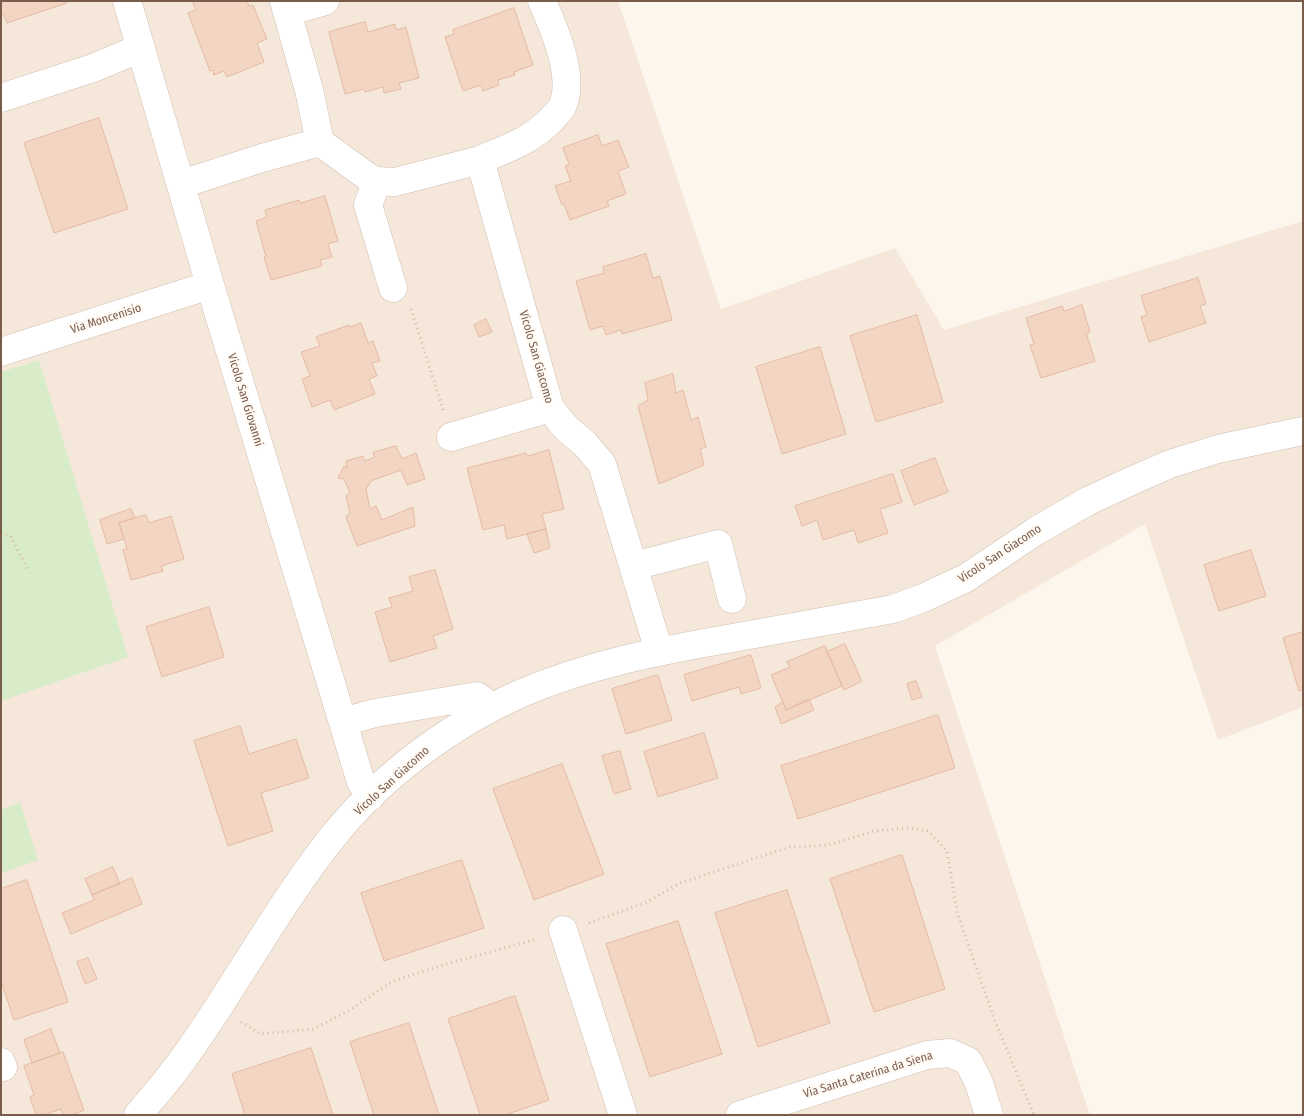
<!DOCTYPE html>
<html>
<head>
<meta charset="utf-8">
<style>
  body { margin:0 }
  #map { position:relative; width:1304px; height:1116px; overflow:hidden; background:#fdf6ec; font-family:"Fira Sans Condensed",sans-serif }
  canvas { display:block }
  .frame { position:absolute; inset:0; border:2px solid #7a5c4d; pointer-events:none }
</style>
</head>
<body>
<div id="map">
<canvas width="1304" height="1116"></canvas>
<div class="frame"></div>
</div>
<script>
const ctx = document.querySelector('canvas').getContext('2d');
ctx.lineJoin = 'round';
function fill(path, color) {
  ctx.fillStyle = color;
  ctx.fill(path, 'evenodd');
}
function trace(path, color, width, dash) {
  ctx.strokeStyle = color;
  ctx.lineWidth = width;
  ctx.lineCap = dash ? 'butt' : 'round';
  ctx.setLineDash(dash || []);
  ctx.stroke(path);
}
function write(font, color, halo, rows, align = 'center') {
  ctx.font = font + ' "Fira Sans Condensed",sans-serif';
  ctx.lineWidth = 4.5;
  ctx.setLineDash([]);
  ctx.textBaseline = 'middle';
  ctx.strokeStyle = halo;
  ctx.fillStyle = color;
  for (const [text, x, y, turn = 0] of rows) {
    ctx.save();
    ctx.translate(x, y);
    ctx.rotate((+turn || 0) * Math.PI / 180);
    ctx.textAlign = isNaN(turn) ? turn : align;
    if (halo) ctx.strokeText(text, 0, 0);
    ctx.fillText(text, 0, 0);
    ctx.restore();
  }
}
fill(new Path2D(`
  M1 1H618L721 309 895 248 944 330 1303 221V707L1218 740 1145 524 935 646 1090 1115H1Z`), '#f5e8da');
fill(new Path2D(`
  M39 360 128 657 1 701V372Z
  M20 802 38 860 1 873V810Z`), '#d8ecc9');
const building = new Path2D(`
  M1 1H67V3L7 23 3 14H1Z
  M197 1H247L249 6 253 5 267 39 257 43 264 62 227 77 224 71 214 75 213 70 210 71 188 13 196 10 193 3Z
  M514 8 533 65 514 72 515 75 498 80 499 85 483 91 481 85 463 91 445 37 454 34 453 30Z
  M365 22 368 32 395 24 396 30 406 27 419 78 399 83 401 89 384 93 383 87 365 92 364 89 345 94 329 32Z
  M99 118 128 209 54 233 24 143Z
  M598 135 602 146 618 140 629 167 618 171 626 194 607 201 609 206 570 220 564 204 562 205 555 186 571 181 565 166 569 164 563 148Z
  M325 196 338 241 328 244 332 257 320 260 322 266 271 280 264 257H266L256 221 267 217 265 210 299 200 300 203Z
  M646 254 653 278 660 276 672 320 622 334 621 330 606 335 603 326 590 330 576 281 604 273 603 267Z
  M1198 278 1206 304 1200 306 1206 323 1149 342 1141 317 1147 315 1141 296Z
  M1082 305 1090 332 1086 333 1095 361 1041 378 1030 345 1034 344 1026 318 1062 306 1064 311Z
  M917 315 943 402 876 422 850 336Z
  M486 319 492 332 479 337 474 325Z
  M361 323 368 343 373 341 380 361 372 363 377 376 369 379 375 394 334 410 330 400 312 407 302 379 310 376 301 352 320 346 316 337 349 325 350 327Z
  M820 347 846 434 782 454 756 367Z
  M673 374 676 393 683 390 691 420 698 417 706 447 700 449 704 465 659 484 638 406 648 400 645 383Z
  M396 446 402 459 416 453 425 479 407 485 401 470 371 481 366 489 370 509 376 506 382 520 413 507 415 526 357 546 346 517 350 513 346 496 350 493 344 479 338 478 344 466 347 468 346 461 363 456 365 461 375 457 373 453Z
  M549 450 564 509 542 514 546 529 527 534 507 539 504 525 483 530 467 468 526 453 527 456Z
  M935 458 948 492 914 505 901 471Z
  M893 474 902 502 880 509 888 533 858 543 854 530 823 540 817 520 802 526 795 506Z
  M131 509 135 518 119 523 124 539 107 544 100 520Z
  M146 515 149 523 171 516 184 559 161 566 163 571 131 580 123 550 127 549 119 523Z
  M546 529 550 548 534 553 527 534Z
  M1251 550 1266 596 1219 611 1204 565Z
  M435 570 453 629 433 636 437 648 390 662 375 612 392 607 389 598 413 591 409 577Z
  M209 607 224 657 162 677 146 627Z
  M1303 632V689L1299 691 1283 638Z
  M845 644 862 681 844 690 827 652Z
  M825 646 842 686 786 710 771 675 790 667 787 662Z
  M751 655 761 688 741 694 739 687 692 701 684 675Z
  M658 675 672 720 626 734 612 689Z
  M916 681 922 697 912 700 907 684Z
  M809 699 814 710 781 724 775 707 783 702 786 710Z
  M938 715 955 768 798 819 781 766Z
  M240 726 249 754 296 739 309 778 261 793 273 831 228 846 194 741Z
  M704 733 718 778 658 797 644 752Z
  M620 751 631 789 614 794 602 756Z
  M562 764 604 874 534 900 493 789Z
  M902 855 945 989 874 1012 830 879Z
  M462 860 484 928 384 961 361 893Z
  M113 867 120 884 92 895 85 879Z
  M132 878 142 904 71 934 62 913 94 900 92 895Z
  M27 880 68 1002 14 1020 1 981V889Z
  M787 890 830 1023 758 1047 715 913Z
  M678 921 722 1054 650 1077 606 944Z
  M88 958 97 979 85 984 77 962Z
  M515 996 549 1100 505 1115H480L448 1019Z
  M409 1023 439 1115H374L350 1042Z
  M51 1029 60 1053 32 1063 24 1040Z
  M311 1048 333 1115H245L232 1074Z
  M63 1052 84 1110 72 1115H63L61 1109 44 1115H36L30 1097 34 1095 24 1066Z`);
fill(building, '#f3d5c3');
trace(building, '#e6bba3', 1);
const minor = new Path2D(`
  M127 1 210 285 361 782 371 796
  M284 1 309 90 320 142
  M287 12 325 1
  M1 98 93 68 141 48
  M480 160C506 149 532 140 552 119 555 115 560 111 562 107 576 78 554 28 542 1
  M377 181 368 205 393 288
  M180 182 194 180 262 158 320 142 368 177 377 181 395 182 480 160 550 408 565 427 585 444 602 464 659 651
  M1 352 210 285
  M451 437 550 408
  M634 566 718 544 732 599
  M343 722 375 713 477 696 492 707
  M563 930 623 1115
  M1 1062 3 1067
  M138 1115C153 1097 168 1080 181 1062 235 988 277 906 335 834 383 775 453 723 522 693 587 665 658 651 727 639 782 629 838 619 893 609L923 598 966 578 1036 531 1088 501 1129 482 1170 464 1218 449 1303 431
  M740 1115 927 1055 950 1053 968 1061 979 1083 989 1115`);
trace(minor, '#d1beb0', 29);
trace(new Path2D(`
  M411 309 444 412
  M1 533 11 537 29 572
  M589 923 645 903 680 883 790 847 829 845 874 831 910 828 928 831 947 851 957 912 995 1021 1034 1115
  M241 1022 261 1034 313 1029 350 1010 393 981 446 964 537 939`), '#d9b8a5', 3, [1, 4]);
trace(minor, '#fff', 28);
write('12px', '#7a5c4d', '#fffaf3', [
  ["Via Moncenisio",106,319,-18],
  ["Vicolo San Giacomo",536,357,74],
  ["Vicolo San Giovanni",245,400,73],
  ["Vicolo San Giacomo",1000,554,-33],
  ["Vicolo San Giacomo",392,781,-42],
  ["Via Santa Caterina da Siena",868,1075,-17]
]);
</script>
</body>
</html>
